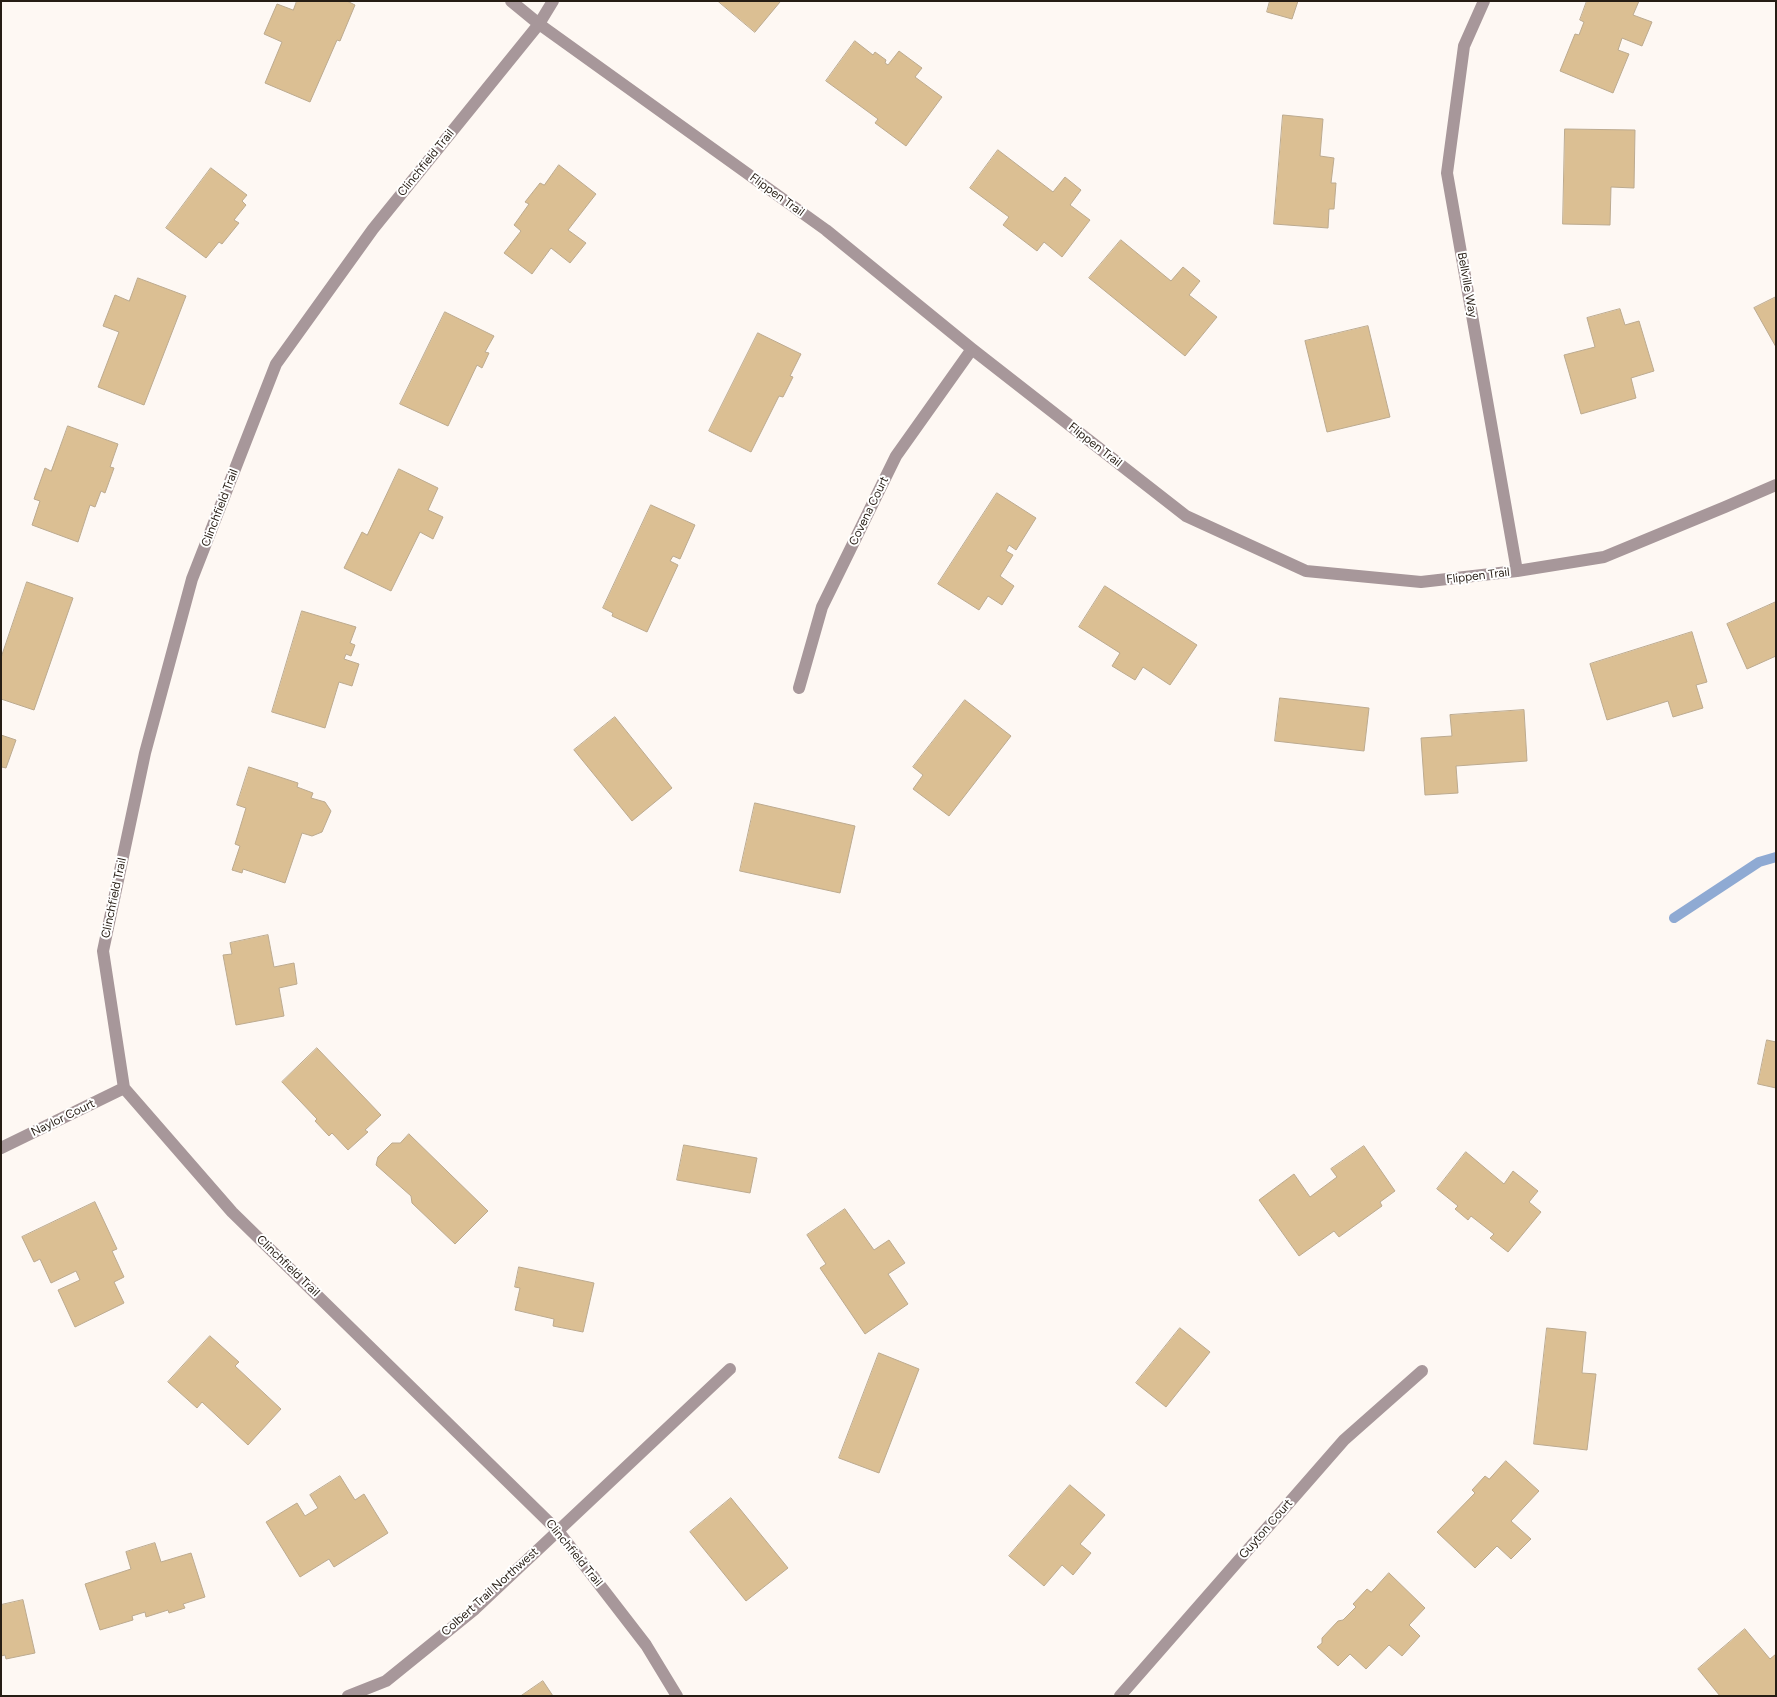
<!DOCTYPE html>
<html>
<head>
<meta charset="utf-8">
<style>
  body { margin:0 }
  #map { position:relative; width:1777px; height:1697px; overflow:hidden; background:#fef8f3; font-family:Figtree,sans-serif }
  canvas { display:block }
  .frame { position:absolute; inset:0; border:2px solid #261d14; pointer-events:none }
</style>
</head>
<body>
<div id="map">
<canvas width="1777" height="1697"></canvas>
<div class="frame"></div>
</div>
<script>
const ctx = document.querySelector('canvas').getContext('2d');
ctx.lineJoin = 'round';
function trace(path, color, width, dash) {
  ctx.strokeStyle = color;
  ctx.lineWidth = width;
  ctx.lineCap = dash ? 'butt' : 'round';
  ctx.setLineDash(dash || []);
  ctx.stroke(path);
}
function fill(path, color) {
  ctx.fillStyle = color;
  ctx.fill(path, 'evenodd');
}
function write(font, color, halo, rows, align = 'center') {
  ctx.font = font + ' Figtree,sans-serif';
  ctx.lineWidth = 4;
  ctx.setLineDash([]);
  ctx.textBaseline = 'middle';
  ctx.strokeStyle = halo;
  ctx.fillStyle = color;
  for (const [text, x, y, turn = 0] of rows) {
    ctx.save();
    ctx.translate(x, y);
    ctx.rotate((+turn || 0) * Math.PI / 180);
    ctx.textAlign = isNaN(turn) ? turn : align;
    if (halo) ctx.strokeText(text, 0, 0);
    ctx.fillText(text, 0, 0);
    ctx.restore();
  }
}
trace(new Path2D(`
  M1674 918 1759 862 1776 857`), '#8faad3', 10);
const building = new Path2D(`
  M297 1H347L355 5 340 41 337 40 310 102 265 83 282 42 264 34 277 4 293 10Z
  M718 1H779L780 2 755 32Z
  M1270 1H1298L1292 19 1267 12Z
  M1587 1H1639L1633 15 1652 22 1642 46 1622 38 1618 50 1629 54 1613 93 1560 71 1575 34 1579 35 1584 22 1580 20Z
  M855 41 873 55 875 52 886 60 885 63 888 65 899 51 922 68 915 77 942 97 906 146 875 123 878 119 826 81Z
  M1283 115 1323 119 1320 156 1334 158 1331 183H1336L1334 209H1329L1328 228 1274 224Z
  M1565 129 1635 130 1634 188 1611 187 1610 225 1563 224Z
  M998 150 1053 192 1065 177 1081 190 1070 205 1090 220 1062 257 1044 242 1037 251 1003 225 1009 217 970 188Z
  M559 165 596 194 568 230 586 243 570 263 551 248 532 274 504 253 521 231 514 225 529 204 525 202 540 183 544 185Z
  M211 168 247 195 242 201 246 205 234 220 239 223 222 244 219 242 206 258 166 228Z
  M1121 240 1171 281 1183 267 1200 281 1189 295 1217 317 1185 356 1089 278Z
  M138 278 186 296 144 405 98 387 119 332 103 326 115 295 129 301Z
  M1776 297V347L1754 308Z
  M1620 309 1625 325 1639 321 1654 371 1631 378 1636 398 1581 414 1564 355 1595 347 1587 318Z
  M445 312 494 336 485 352 489 353 482 368 477 365 448 426 400 404Z
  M1368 326 1390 417 1327 432 1305 341Z
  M758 333 801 354 790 376 793 377 783 397 779 396 751 452 709 431Z
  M68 426 118 444 110 467 114 468 105 493 101 491 95 507 90 505 78 542 32 525 40 501 34 499 45 468 51 471Z
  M399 469 438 488 428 510 443 517 433 539 420 532 391 591 344 568 362 532 367 535Z
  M997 493 1036 518 1016 550 1009 545 1006 551 1013 555 1000 576 1014 586 1002 605 988 596 979 610 938 584Z
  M651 505 695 525 680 559 673 556 670 561 678 565 647 632 612 616 613 613 603 608Z
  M27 582 73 598 34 710 1 699V658Z
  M1105 586 1197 645 1170 685 1143 667 1135 680 1112 666 1120 653 1079 627Z
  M1776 602V656L1747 669 1727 624Z
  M302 611 356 627 350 643 355 645 351 656 346 654 344 659 359 664 352 686 339 682 325 728 272 712Z
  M1692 632 1707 682 1696 685 1703 708 1673 717 1668 701 1607 720 1590 664Z
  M1280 698 1369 708 1364 751 1275 741Z
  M965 700 1011 736 949 816 913 789 923 775 913 767Z
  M1524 710 1527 761 1456 766 1458 793 1425 795 1421 738 1452 736 1450 715Z
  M615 717 672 788 632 821 574 750Z
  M1 735 16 740 6 768 2 767 1 769Z
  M249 767 298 783 297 787 313 793 311 798 325 802 331 811 322 832 312 836 302 833 285 883 243 869 242 873 232 870 240 846 235 844 246 808 237 805Z
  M755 803 855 826 840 893 740 871Z
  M268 935 274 967 294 963 297 984 279 988 284 1016 236 1025 223 955 232 954 230 943Z
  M1767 1040 1776 1042V1088L1758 1084Z
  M317 1048 381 1115 365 1130 368 1132 348 1150 332 1133 329 1136 315 1121 317 1119 282 1082Z
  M409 1134 488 1211 455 1244 412 1203 411 1196 376 1165 378 1157 392 1143H400Z
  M684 1145 757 1158 750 1193 677 1180Z
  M1364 1146 1395 1191 1380 1202 1382 1206 1339 1237 1334 1231 1299 1256 1259 1200 1294 1174 1310 1197 1337 1177 1331 1169Z
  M1466 1152 1504 1184 1513 1171 1538 1191 1529 1202 1541 1212 1508 1252 1490 1238 1494 1234 1471 1216 1468 1220 1455 1209 1458 1206 1437 1189Z
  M95 1202 117 1249 112 1251 124 1277 114 1282 124 1303 75 1327 58 1290 80 1280 76 1271 51 1283 40 1259 34 1262 22 1237Z
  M845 1209 874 1250 889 1240 905 1263 888 1274 908 1304 865 1334 820 1268 826 1264 807 1235Z
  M519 1267 594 1283 583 1332 553 1326 554 1319 515 1310 520 1288 515 1287Z
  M1180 1328 1210 1352 1166 1407 1136 1383Z
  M1547 1328 1586 1332 1582 1373 1596 1374 1587 1450 1534 1444Z
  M210 1336 239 1362 235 1366 281 1409 248 1445 202 1402 197 1408 168 1382Z
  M879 1353 919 1369 879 1473 839 1458Z
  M1506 1461 1539 1491 1511 1521 1531 1539 1511 1559 1497 1546 1475 1568 1437 1532 1475 1493 1472 1490 1485 1476 1489 1479Z
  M340 1476 355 1500 364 1494 388 1533 334 1567 329 1559 300 1577 266 1522 297 1503 305 1516 318 1508 310 1495Z
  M1070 1485 1105 1515 1080 1544 1091 1553 1073 1575 1062 1565 1044 1586 1009 1556Z
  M731 1498 788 1568 746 1601 690 1532Z
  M155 1543 161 1562 191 1553 205 1597 183 1604 185 1608 169 1613 168 1610 146 1617 145 1612 132 1616 133 1620 100 1630 85 1584 131 1569 126 1552Z
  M1389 1573 1425 1608 1409 1625 1420 1636 1402 1656 1389 1645 1366 1669 1350 1654 1338 1666 1317 1647 1322 1643V1638L1338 1621 1343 1620 1356 1607 1353 1604 1367 1589 1371 1592Z
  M23 1600 35 1653 6 1659 5 1655 1 1656V1605Z
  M1745 1629 1770 1659 1776 1654V1696H1720L1698 1669Z
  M543 1681 553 1696H521Z`);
fill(building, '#dbbf93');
trace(building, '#bcaa8f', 1);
trace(new Path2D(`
  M511 1 539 24 826 230 972 349 1186 516 1306 571 1421 582 1517 571 1604 557 1725 507 1776 485
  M553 1 539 24 373 229 276 364 192 579 145 753 103 951 124 1088 232 1212 558 1531 646 1645 677 1696
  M1484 1 1464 46 1447 173 1517 571
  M799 688 822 607 896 456 972 349
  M1 1148 124 1088
  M348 1696 386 1681 475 1609 730 1369
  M1120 1696 1344 1440 1422 1371`), '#a7979a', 12);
write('12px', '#261d14', '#fff', [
  ["Clinchfield Trail",426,163,-51],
  ["Flippen Trail",777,195,36],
  ["Bellville Way",1467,285,80],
  ["Flippen Trail",1095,445,38],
  ["Clinchfield Trail",220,508,-69],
  ["Covena Court",869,511,-64],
  ["Flippen Trail",1478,576,-7],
  ["Clinchfield Trail",114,898,-78],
  ["Naylor Court",63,1118,-26],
  ["Clinchfield Trail",288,1266,44],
  ["Guyton Court",1266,1529,-49],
  ["Clinchfield Trail",574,1553,51],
  ["Colbert Trail Northwest",490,1592,-42]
]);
</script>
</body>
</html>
